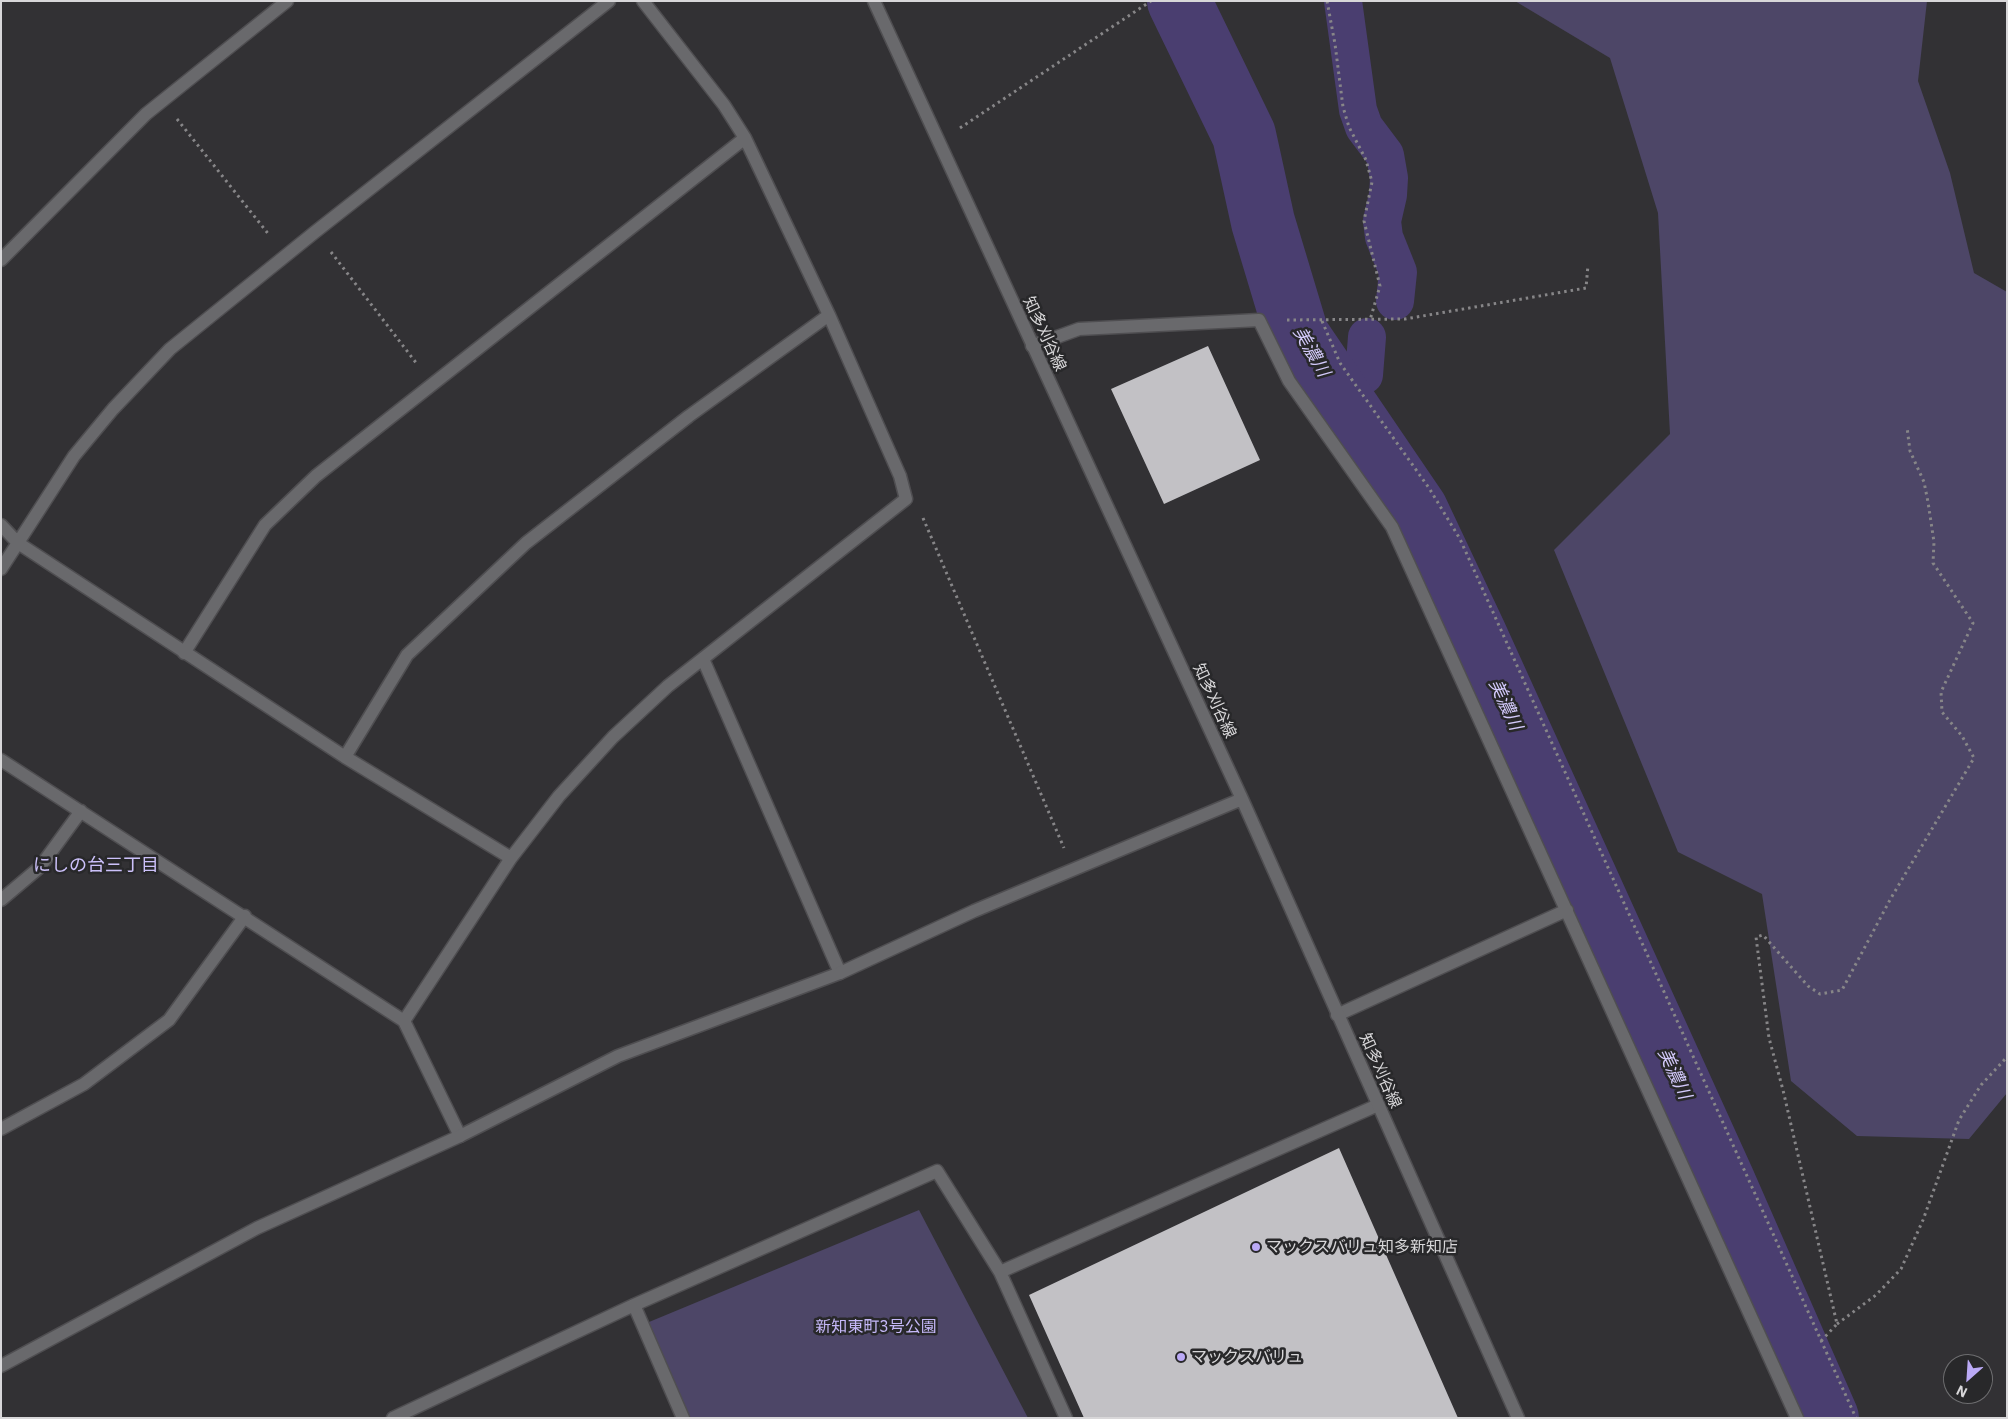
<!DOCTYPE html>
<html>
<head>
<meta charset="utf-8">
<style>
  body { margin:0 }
  #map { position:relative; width:2008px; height:1419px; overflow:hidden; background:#323134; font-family:"IBM Plex Sans",sans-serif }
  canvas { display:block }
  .frame { position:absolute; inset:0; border:2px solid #d8d7d9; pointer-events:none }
  .north { position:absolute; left:1943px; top:1354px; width:50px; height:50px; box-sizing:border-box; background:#28282a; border:1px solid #6e6e70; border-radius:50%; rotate:206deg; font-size:14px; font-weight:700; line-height:20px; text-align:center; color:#d8d7d9 }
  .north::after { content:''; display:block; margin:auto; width:18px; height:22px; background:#bbaaf6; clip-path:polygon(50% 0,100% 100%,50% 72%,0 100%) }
</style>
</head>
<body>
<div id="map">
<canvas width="2008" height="1419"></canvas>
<div class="frame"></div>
<div class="north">N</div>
</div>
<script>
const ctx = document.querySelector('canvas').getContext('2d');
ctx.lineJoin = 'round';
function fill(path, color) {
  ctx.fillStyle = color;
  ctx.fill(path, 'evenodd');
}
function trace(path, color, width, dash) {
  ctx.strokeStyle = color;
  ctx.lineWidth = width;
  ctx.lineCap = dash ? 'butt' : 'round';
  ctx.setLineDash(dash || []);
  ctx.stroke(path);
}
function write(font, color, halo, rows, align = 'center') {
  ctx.font = font + ' "IBM Plex Sans","Noto Sans JP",sans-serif';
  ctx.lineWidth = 5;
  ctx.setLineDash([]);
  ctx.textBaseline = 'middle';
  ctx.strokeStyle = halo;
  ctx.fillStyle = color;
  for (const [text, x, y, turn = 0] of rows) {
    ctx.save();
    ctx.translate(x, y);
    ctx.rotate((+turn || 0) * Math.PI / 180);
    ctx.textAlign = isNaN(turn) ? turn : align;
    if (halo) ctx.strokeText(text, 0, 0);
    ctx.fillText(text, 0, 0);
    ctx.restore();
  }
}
fill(new Path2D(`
  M1515 1H1927L1918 81 1950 173 1974 273 2007 292V1093L1969 1139 1857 1136 1791 1081 1762 894 1678 852 1554 550 1670 434 1658 213 1610 58Z
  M919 1210 1028 1418H682L637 1327Z`), '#4d4667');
trace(new Path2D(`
  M1343 1 1358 110 1364 127 1385 155 1389 178 1388 195 1382 221 1384 237 1398 272 1395 301
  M1364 375 1367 337`), '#4a3e70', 38);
trace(new Path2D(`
  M1179 1 1244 135 1263 222 1297 335 1416 510 1475 635 1723 1181 1827 1418`), '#4a3e70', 64);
fill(new Path2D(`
  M1208 346 1260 460 1164 504 1111 389Z
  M1339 1148 1458 1418H1084L1029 1295Z`), '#c2c1c5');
const street = new Path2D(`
  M1 260 146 114 287 1
  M1032 346 1079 329 1259 320 1289 381 1392 527 1797 1418
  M1 525 18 543 345 757 511 858 559 796 613 737 668 686 906 499 900 476 829 315 745 138 724 105 643 1
  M1 569 74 456 113 409 170 349 315 232 609 1
  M184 653 265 525 316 476 745 138
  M703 659 840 973
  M345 757 407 655 526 543 689 416 829 315
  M1 760 404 1021 460 1136
  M1 900 40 867 81 811
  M1337 1015 1567 910
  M404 1021 511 858
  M1 1129 84 1084 169 1020 245 916
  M1000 1272 1378 1105
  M634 1305 683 1418
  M393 1418 634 1305 937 1171 1000 1272 1066 1418`);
const secondary = new Path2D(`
  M874 1 1242 799 1518 1418
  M1 1366 257 1228 460 1136 618 1056 840 973 974 911 1242 799`);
trace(street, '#4f4e51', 15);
trace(secondary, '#4f4e51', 15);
trace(new Path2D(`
  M1327 1 1335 44 1343 107 1349 127 1366 160 1372 182 1364 221 1380 286 1370 320
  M177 119 270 236
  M960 128 1151 1
  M331 252 417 364
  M1287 320 1405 319 1586 288 1588 265
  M1322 321 1340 363 1429 488 1460 539 1856 1418
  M923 518 1064 848
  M1837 1324 1876 1295 1901 1269 1923 1220 1959 1120 1981 1085 2007 1057
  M1821 1341 1837 1324 1783 1090 1769 1038 1756 937 1763 935 1808 986 1820 994 1842 990 1891 898 1974 758 1962 736 1942 712 1941 692 1973 623 1933 563 1934 542 1928 502 1924 482 1910 451 1907 427`), '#878688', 3, [2.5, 4]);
trace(street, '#69696c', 12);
trace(secondary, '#69696c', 12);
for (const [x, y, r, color] of [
  [1256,1247,5,"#bbaaf6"],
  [1181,1357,5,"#bbaaf6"]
]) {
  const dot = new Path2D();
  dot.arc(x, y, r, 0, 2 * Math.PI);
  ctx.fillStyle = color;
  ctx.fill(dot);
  trace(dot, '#28282a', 2);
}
write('16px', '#d8d7d9', '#28282a', [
  ["知多刈谷線",1044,334,65],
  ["知多刈谷線",1214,701,65],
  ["知多刈谷線",1380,1071,66]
]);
write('16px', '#d8d7d9', '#28282a', [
  ["マックスバリュ知多新知店",1266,1247],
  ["マックスバリュ",1191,1357]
], 'left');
write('16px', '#c5b8f8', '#28282a', [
  ["新知東町3号公園",876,1327]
]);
write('italic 18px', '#d2c9fa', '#28282a', [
  ["美濃川",1311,352,60],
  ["美濃川",1505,705,65],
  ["美濃川",1674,1074,65]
]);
write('18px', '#ccc1fa', '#28282a', [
  ["にしの台三丁目",96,866]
]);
</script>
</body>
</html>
